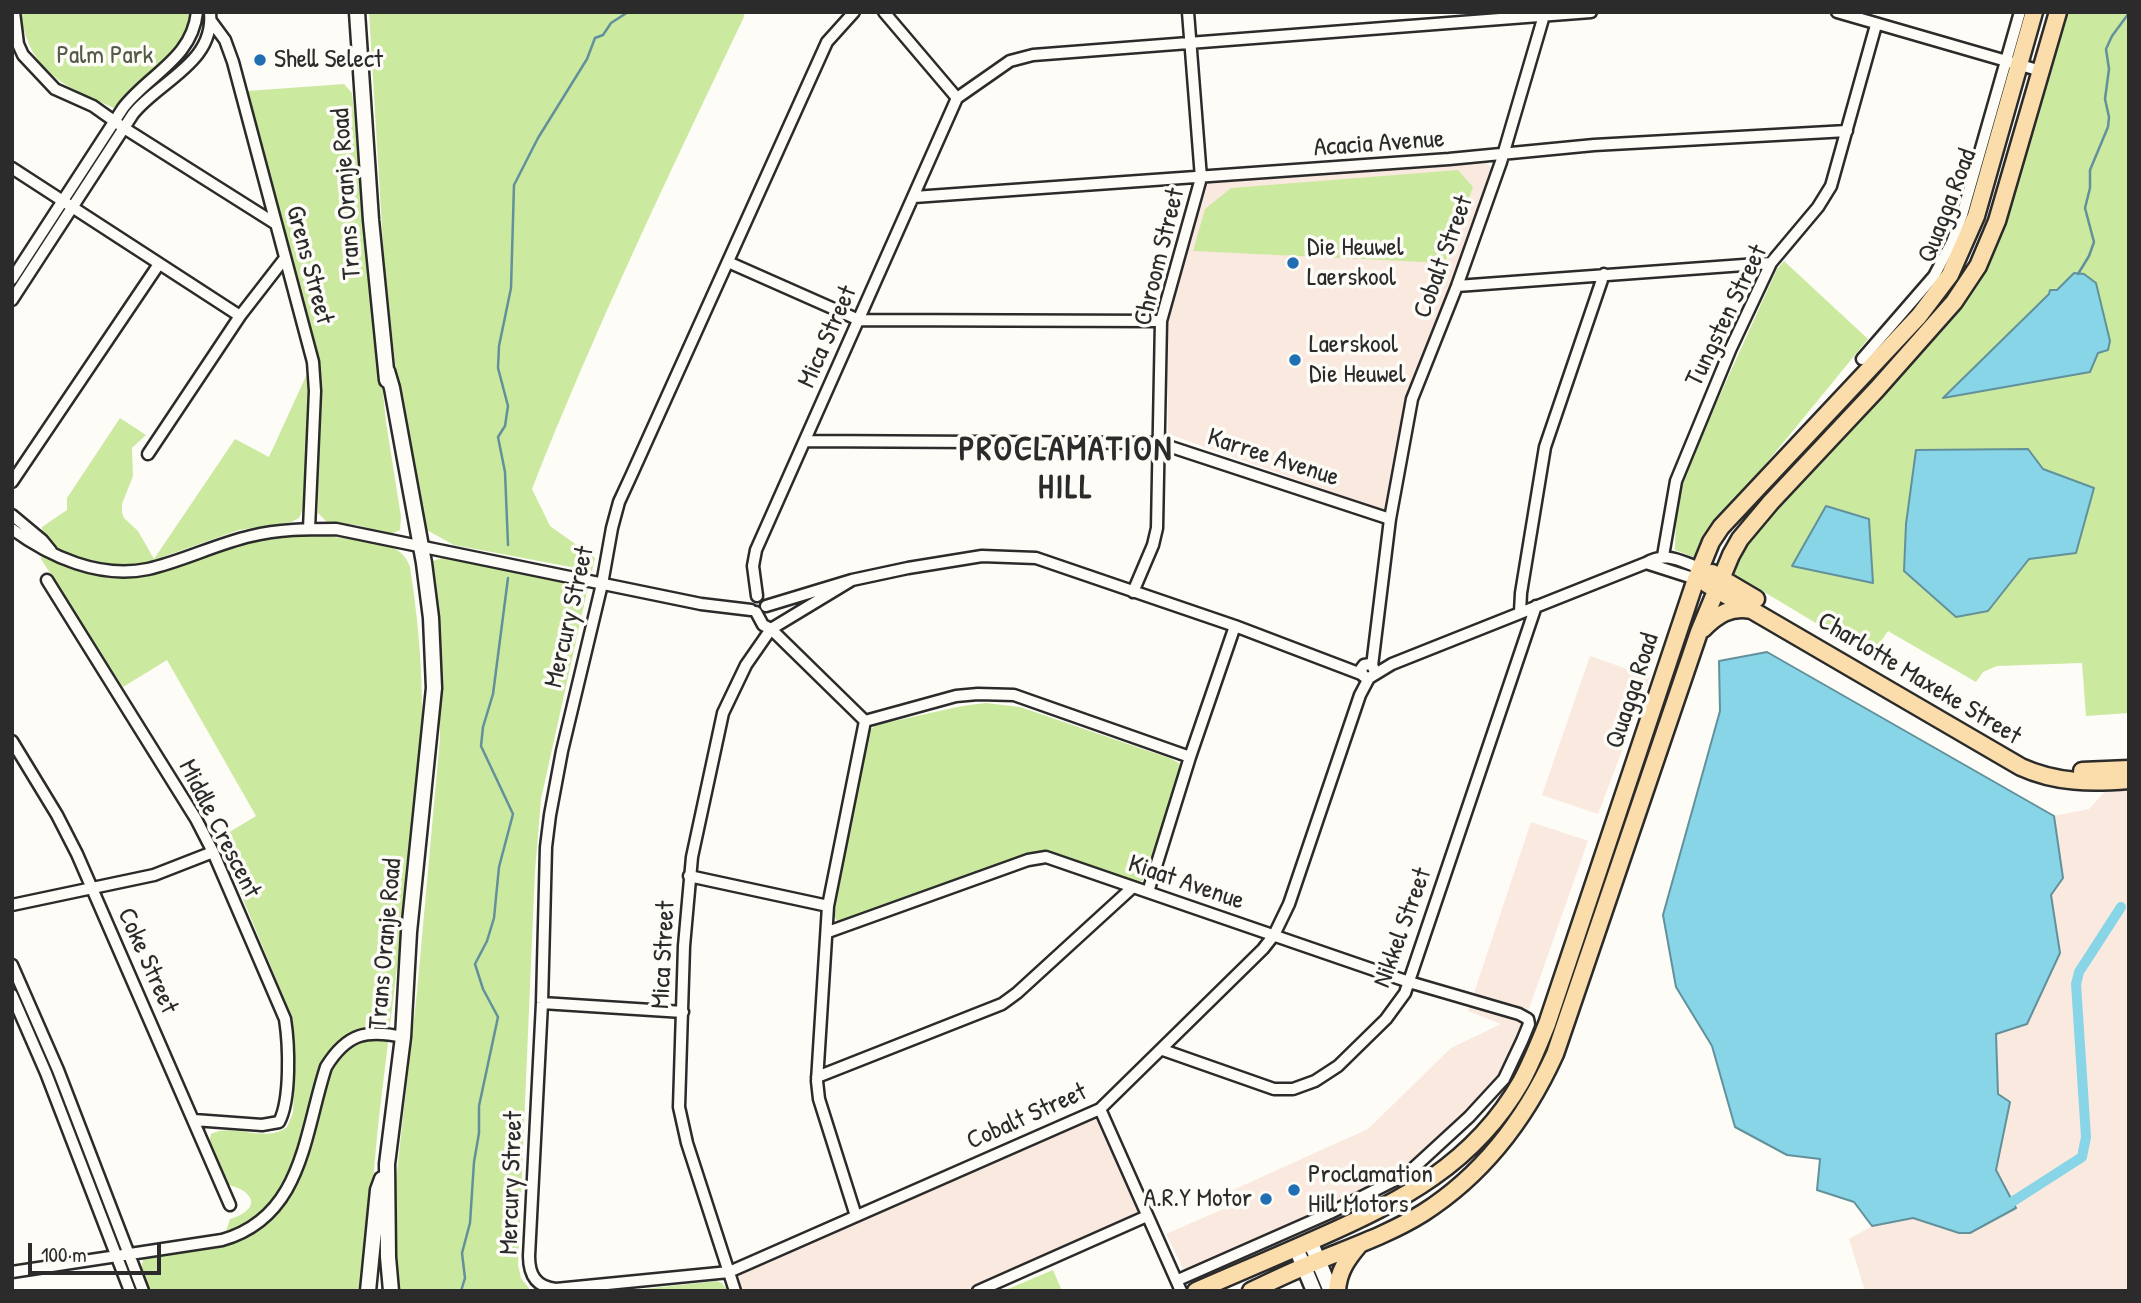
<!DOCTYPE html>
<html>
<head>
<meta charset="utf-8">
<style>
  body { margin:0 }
  #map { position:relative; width:2141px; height:1303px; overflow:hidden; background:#fdfcf7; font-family:"Patrick Hand",sans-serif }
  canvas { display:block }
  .frame { position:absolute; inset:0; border:14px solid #2b2b2b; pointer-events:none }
  .scale { position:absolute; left:28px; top:1243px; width:133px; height:32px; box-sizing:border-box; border:4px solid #2b2b2b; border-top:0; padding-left:9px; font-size:21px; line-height:24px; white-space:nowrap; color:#2b2b2b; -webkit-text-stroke:5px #fdfcf7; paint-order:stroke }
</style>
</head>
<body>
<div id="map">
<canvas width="2141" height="1303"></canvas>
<div class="frame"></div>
<div class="scale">100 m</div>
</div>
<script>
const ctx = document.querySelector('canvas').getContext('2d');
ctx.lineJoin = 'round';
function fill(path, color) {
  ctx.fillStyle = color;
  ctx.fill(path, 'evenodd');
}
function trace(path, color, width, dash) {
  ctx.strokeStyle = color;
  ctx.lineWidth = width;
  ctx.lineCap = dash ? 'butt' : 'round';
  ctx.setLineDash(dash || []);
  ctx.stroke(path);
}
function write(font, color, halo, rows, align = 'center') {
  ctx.font = font + ' "Patrick Hand",sans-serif';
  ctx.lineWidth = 7;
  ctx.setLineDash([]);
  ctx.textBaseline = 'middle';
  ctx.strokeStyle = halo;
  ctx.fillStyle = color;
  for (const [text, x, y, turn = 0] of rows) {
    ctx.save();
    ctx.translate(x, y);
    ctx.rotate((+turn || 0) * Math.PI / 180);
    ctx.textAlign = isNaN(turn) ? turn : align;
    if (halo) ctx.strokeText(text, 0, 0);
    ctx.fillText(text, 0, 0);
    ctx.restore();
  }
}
fill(new Path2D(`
  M1485 161 1490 166 1492 172 1411 393 1391 513 1168 434 1167 326 1208 182Z
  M1590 656 1650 677 1598 814 1542 795Z
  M2129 786V1291H1865L1849 1239 1872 1226 1913 1218 1959 1233 2012 1202 1996 1170 2010 1102 1998 1094 1996 1033 2060 953 2051 895 2063 878 2054 816 2089 809 2109 787Z
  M1531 822 1588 841 1506 1074 1399 1179 1186 1274 1166 1234 1228 1207 1224 1194 1368 1129 1451 1048 1501 1024 1468 1011Z
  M1100 1103 1153 1208 965 1291H741L738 1286 742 1261 907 1191Z`), '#fae9df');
fill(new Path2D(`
  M21 12H192L187 36 180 48 114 108C78 92 41 79 27 39 24 30 21 22 21 12Z
  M369 12H744V17C670 172 595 328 532 489L550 526 595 558 592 571 454 545 423 528 396 372 384 261Z
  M2068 12H2129V713L2086 716 2082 663 1997 666 1983 672 1976 682 1888 631 1871 656 1734 574 1736 561 1752 535 1946 325C1994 270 2009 210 2029 141 2041 98 2055 55 2068 12ZM2074 273 2084 274 2098 353 2090 372 1944 398 2049 294 2057 290ZM2043 469 2094 488 2076 553 2028 559 1956 617 1904 572 1906 524Z
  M344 84 352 93 386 422 401 517 400 530C385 538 376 530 361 526 350 523 338 524 327 522L318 513 319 385 316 356 247 91Z
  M1458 170 1473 187 1445 263 1193 251 1205 209 1231 188Z
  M1784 261 1868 339 1711 531 1699 559 1675 550C1675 522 1679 497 1686 470L1777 269Z
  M306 376 311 387V400L304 506 299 518 291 522 239 530 154 560 159 572C182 566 203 556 226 548 272 533 319 533 366 541 385 545 403 546 410 567 421 637 425 704 420 775L378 1126 363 1291H149L141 1268 143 1260 149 1257 221 1246 230 1219C242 1216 261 1205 245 1192 239 1187 231 1187 224 1182L209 1143 211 1134C234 1122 265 1144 287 1127L293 1113 295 1049 291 1015 218 839 256 816 167 660 123 687 41 559 42 527 67 510V498L120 418 146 435 132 448 133 476 122 504V513L124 518 138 531 154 559 235 439 269 457Z
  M442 558 588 587 541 799 535 871 518 1265 521 1278 531 1291H398L393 1242V1207L417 992 440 738V683L431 568 433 561Z
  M986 703 1020 707 1172 759 1180 764 1183 769 1150 871 1142 881 1130 883 1053 854 1037 853 1018 857 844 921H837L834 916 867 733 876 725 962 706Z
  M1053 1270 1062 1291H1003Z
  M716 1281 722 1283 728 1291H625Z`), '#cce9a0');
const water = new Path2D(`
  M2074 273 2084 274 2096 283 2110 341 2108 350 2098 353 2090 372 1943 398 2049 294 2050 290H2057Z
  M2028 449 2043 469 2094 488 2076 553 2029 559 1988 611 1956 617 1904 571 1906 524 1916 450Z
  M1826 506 1869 519 1873 583 1792 566Z
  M1767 652 2054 816 2063 878 2051 895 2060 953 2027 1024 1996 1034 1998 1094 2010 1102 1996 1170 2016 1208 1970 1233H1959L1913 1218 1872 1226 1854 1202 1817 1190 1820 1159 1787 1155 1735 1127 1712 1046 1676 987 1663 915 1720 711 1719 661Z`);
fill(water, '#87d5e6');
trace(water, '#62919b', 2);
trace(new Path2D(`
  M2078 274 2089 256 2094 242 2085 208 2090 188V170L2108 127 2109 117 2105 99 2109 69 2106 49 2112 36 2129 13
  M508 545 505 472 498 437 505 426 508 406 498 368 499 346 511 288 514 185 538 138 587 59 595 38 603 35 611 23 628 12
  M461 1291 465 1278 462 1253 470 1223 474 1162 479 1133V1106L498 1017 483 989 475 964 487 941 494 918 499 867 513 814 481 746 483 727 493 694 508 578`), '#62919b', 2.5);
trace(new Path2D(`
  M2012 1202 2082 1157 2086 1137 2076 984 2079 972 2121 907`), '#87d5e6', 10);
const street = new Path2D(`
  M14 12 18 44 23 55 55 89 93 106 124 128 276 224
  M854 12 827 42 631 476 619 502 612 528 602 584 562 751 550 815 546 847 542 1003 529 1256C529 1275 536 1287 556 1289L729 1272 1100 1109 1263 949 1274 935 1289 904 1360 695 1369 678
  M884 12 957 98
  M1837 12 2041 71
  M211 21 225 40 233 62 313 362 315 391 309 529
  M957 98 1010 61 1033 55 1591 12
  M12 168 240 316
  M914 197 1449 159 1594 145 1847 131
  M728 262 859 320 1161 321
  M12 279 123 108C149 74 192 59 197 12
  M1457 286 1771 263
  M12 300 133 114C159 81 215 63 210 12
  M1862 359 1934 276 1952 242 1962 215 2020 12
  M805 441 1159 443 1390 519
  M148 454 240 316 285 258
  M12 482 159 264
  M12 515 42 540 51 551
  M12 529C50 557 100 579 148 569 183 561 216 544 251 536 279 529 307 529 336 529L701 604 751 610
  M1663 556 1676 481 1731 348 1771 263 1818 207 1831 186 1876 25
  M1646 563 1696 579
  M47 580 196 819 213 852 285 1019C289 1044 291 1100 279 1122L262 1125 194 1120
  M1133 592 1153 545 1157 528 1161 321 1201 178 1188 12
  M757 596 753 566 756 550 957 98
  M766 606 852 580 908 568 982 556 1036 558 1235 626 1361 674
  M756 612 763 625 771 629 865 721
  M1520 612 1521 593 1545 447 1604 274
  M1372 666 1390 519 1412 399 1457 286 1501 162 1545 12
  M1375 673 1373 667 1370 664 1364 665 1361 669 1363 676 1369 678 1392 664 1646 563C1666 551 1680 561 1700 568
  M865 721 956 696 978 694 1014 695 1190 757
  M12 741 57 815 77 854 230 1205
  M689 876 828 906
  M1148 892 1190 757 1235 626
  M12 905 154 875 213 852
  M828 932 1028 860 1046 857 1409 982 1519 1014 1528 1019 1529 1024 1522 1041 1504 1079 1469 1117 1407 1174 1330 1213 1178 1280
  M12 965 58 1070 143 1291
  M12 995 46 1073 130 1291
  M542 1003 683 1012
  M1163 1050 1274 1089H1293L1315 1081 1338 1066 1386 1019 1405 993 1536 606
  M817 1077 1002 1004 1017 993 1133 887
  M1100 1109 1181 1291
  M856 1216 819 1099 817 1081 828 906 865 721
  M12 1272 222 1240C303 1217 304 1134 326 1067 347 1033 367 1029 403 1037
  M735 1291 687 1143 679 1107 684 946 692 857 723 713 746 665 771 629 852 580
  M978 1291 1147 1216`);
const secondary = new Path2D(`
  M357 12 371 220 387 380
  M387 371 392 388 424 563 431 618 434 688 409 932 403 1037 387 1164 388 1257 391 1291
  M1310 1241 1331 1291
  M1296 1248 1314 1291
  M368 1291 378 1190 382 1179`);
const primary = new Path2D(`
  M1712 573 1756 599
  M1707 584 2021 767C2056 783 2091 783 2129 780
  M1703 629C1717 615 1730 606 1751 610
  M2082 771 2129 769
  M1196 1291C1237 1273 1278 1256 1318 1238 1400 1202 1474 1164 1521 1082 1531 1064 1539 1044 1547 1024L1696 579 1711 542 1721 527 1919 316 1950 275 1976 216 2034 12
  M1251 1291C1274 1280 1297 1269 1320 1260 1354 1246 1391 1233 1423 1213 1484 1174 1525 1120 1555 1054L1699 632 1731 555 1740 539 1771 502 1877 389 1954 302 1978 266 1997 221 2058 12
  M1337 1291C1338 1272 1347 1259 1359 1245`);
trace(street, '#2b2b2b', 15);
trace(secondary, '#2b2b2b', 19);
trace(primary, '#2b2b2b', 21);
trace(street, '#fdfcf7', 10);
trace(secondary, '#fdfcf7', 14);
trace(primary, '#fbddab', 16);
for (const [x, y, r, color] of [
  [260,60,7,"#1f6fb2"],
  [1293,263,7,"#1f6fb2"],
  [1295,360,7,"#1f6fb2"],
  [1294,1190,7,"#1f6fb2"],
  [1266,1199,7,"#1f6fb2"]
]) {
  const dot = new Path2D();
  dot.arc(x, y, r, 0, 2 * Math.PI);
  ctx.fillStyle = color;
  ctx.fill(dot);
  trace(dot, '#fdfcf7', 2.5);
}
write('26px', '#535a48', '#fdfcf7', [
  ["Palm Park",105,56]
]);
write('26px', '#2b2b2b', '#fdfcf7', [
  ["Shell Select",274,60],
  ["Die Heuwel",1307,248],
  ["Laerskool",1307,278],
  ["Laerskool",1309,345],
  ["Die Heuwel",1309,375],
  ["Proclamation",1308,1175],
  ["Hill Motors",1308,1205],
  ["A.R.Y Motor",1252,1199,"right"]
], 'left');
write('26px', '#2b2b2b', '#fdfcf7', [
  ["Acacia Avenue",1379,144,-4],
  ["Trans Oranje Road",347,194,-94],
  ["Quagga Road",1948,206,-69],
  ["Chroom Street",1160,257,-76],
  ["Cobalt Street",1444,257,-70],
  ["Grens Street",309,265,75],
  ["Tungsten Street",1727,316,-64],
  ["Mica Street",828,337,-66],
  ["Karree Avenue",1273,458,18],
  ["Mercury Street",570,617,-77],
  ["Charlotte Maxeke Street",1919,679,31],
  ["Quagga Road",1633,691,-72],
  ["Middle Crescent",219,829,63],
  ["Kiaat Avenue",1186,883,19],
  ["Nikkel Street",1403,928,-70],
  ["Trans Oranje Road",386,944,-85],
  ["Mica Street",664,955,-87],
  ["Coke Street",147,961,66],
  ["Cobalt Street",1027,1117,-24],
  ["Mercury Street",512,1183,-88]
]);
ctx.letterSpacing = '2px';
write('bold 33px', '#2b2b2b', '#fdfcf7', [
  ["PROCLAMATION",1066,451],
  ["HILL",1066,489]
]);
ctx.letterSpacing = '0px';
</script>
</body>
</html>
